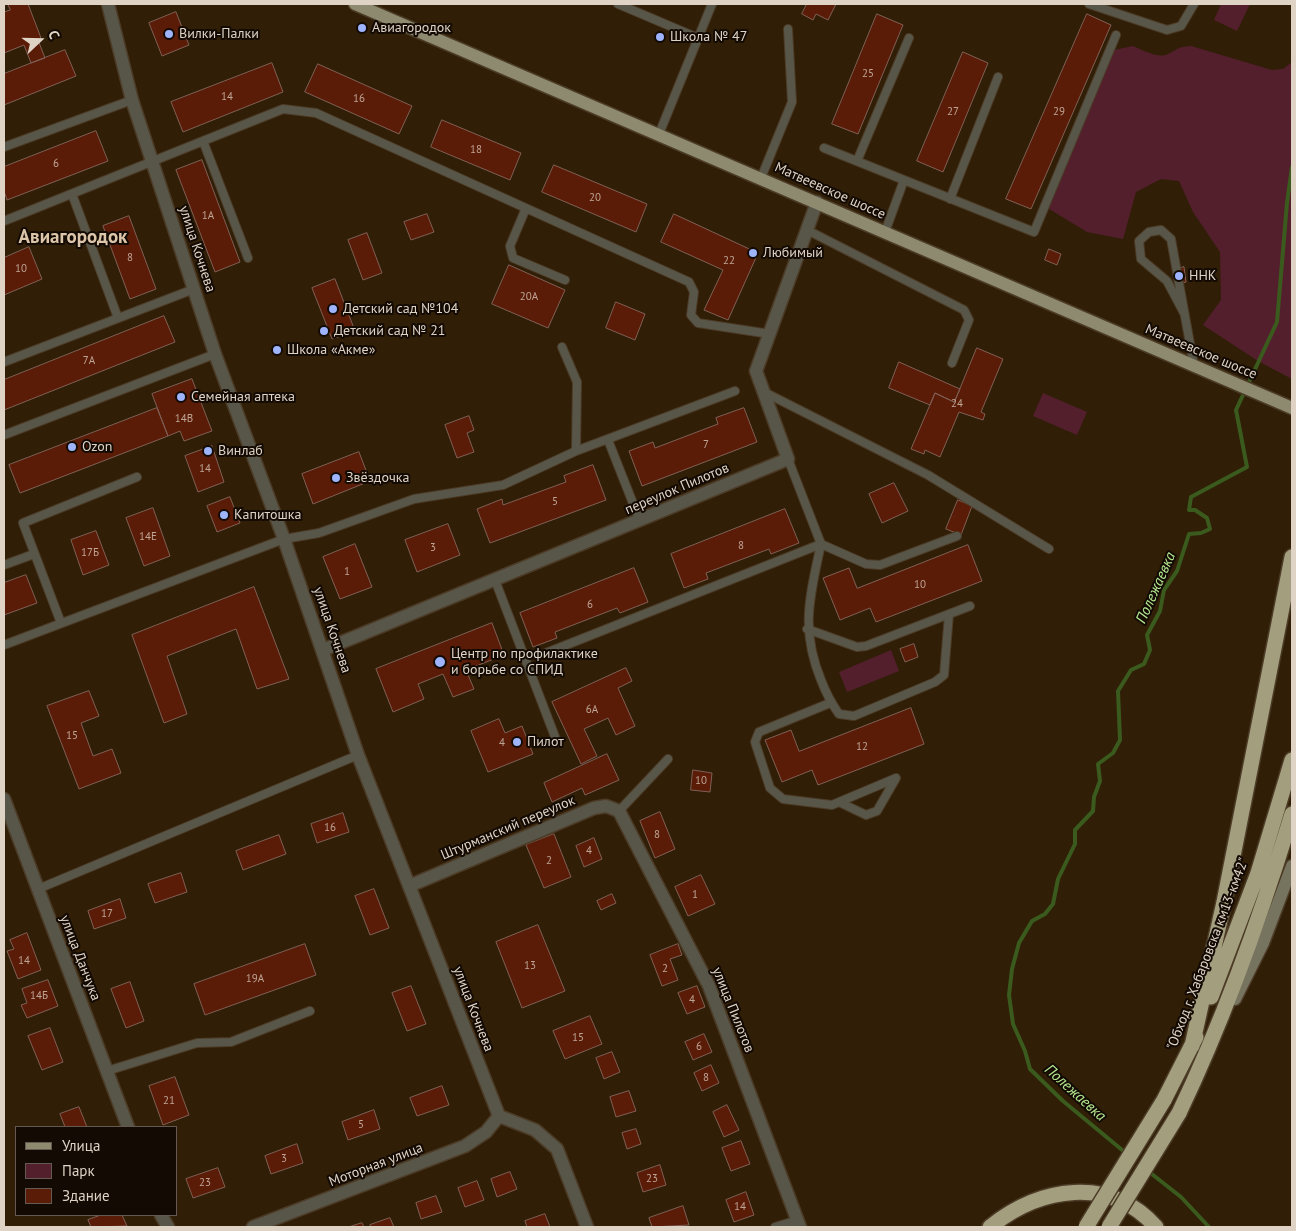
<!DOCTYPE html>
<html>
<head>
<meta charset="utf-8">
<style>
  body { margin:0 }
  #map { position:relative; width:1296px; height:1231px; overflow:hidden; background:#301e07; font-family:"PT Sans",sans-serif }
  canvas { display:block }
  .frame { position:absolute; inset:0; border:5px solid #dfd3c6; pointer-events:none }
  .legend { position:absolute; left:15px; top:1126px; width:162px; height:90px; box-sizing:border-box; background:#120a03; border:1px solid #645a51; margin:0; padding:6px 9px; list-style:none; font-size:15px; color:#dfd3c6 }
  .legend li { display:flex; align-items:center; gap:10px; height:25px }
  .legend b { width:25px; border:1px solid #645a51 }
  .north { position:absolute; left:15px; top:15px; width:50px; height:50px; -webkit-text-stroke:4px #120a03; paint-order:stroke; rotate:69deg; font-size:14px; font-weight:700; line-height:20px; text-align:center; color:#dfd3c6 }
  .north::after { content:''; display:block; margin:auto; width:18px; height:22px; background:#dfd3c6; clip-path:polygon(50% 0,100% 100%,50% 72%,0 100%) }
</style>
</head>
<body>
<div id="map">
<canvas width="1296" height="1231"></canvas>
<div class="frame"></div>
<ul class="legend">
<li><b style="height:6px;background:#8d8a70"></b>Улица</li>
<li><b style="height:14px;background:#531f2d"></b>Парк</li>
<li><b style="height:14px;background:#5b1c07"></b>Здание</li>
</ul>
<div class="north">С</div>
</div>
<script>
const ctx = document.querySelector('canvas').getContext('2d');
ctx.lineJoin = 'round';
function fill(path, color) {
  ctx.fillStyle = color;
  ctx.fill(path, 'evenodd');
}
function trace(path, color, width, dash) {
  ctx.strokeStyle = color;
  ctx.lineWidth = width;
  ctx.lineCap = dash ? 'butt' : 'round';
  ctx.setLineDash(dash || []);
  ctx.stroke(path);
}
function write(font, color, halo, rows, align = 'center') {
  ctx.font = font + ' "PT Sans",sans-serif';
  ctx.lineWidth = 4;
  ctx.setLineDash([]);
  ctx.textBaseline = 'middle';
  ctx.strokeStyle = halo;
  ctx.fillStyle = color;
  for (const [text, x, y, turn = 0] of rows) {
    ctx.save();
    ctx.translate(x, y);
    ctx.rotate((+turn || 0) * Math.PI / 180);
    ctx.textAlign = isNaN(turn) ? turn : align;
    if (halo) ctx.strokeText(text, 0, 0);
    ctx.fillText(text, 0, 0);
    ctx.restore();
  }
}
fill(new Path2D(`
  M1221 4H1250L1237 31 1214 20Z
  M1133 46C1143 50 1158 59 1168 54 1179 49 1176 47 1191 46L1272 70 1283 69 1292 62V379L1258 361 1203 325 1221 300 1220 252 1193 212 1179 181 1161 179 1136 192 1123 239 1087 232 1046 207 1114 50Z
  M1043 393 1087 412 1077 435 1033 416Z
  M891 650 899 671 847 692 839 672Z`), '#531f2d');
trace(new Path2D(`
  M1127 1154 1063 1101 1030 1069 1025 1051 1013 1024 1009 995 1012 969 1019 943 1032 921 1045 914 1053 904 1058 879 1075 844V830L1093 811 1094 797 1100 781 1098 764 1113 753 1120 740 1118 691 1131 670 1144 664 1150 650 1147 635 1160 611 1164 590 1177 571 1189 534 1201 533 1210 529 1207 518 1195 510H1189L1191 497 1247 467 1236 410 1277 322 1287 203 1292 167
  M1148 1171 1181 1197 1209 1227`), '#3a5b1d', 4);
const building = new Path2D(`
  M8 4H28L41 38 38 40 45 58 31 63 24 45 4 53V12L10 10Z
  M807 4H836L828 20 816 14 813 20 802 14Z
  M176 12 189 45 162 56 149 23Z
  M877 14 903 25 858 134 832 124Z
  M1087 14 1111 25 1031 209 1006 199Z
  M65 50 76 76 4 105V74Z
  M963 52 988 63 943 172 917 161Z
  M272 63 283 92 183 132 171 102Z
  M318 64 412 106 399 134 305 92Z
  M442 120 521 153 510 180 431 147Z
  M96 131 108 161 7 200 4 191V167Z
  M202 160 240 262 215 272 176 170Z
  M554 165 647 204 636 232 542 192Z
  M427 214 434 232 411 240 404 222Z
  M674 214 758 253 728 320 704 310 723 270 661 242Z
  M129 216 156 289 130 299 103 226Z
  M367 233 382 273 363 280 348 240Z
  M29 247 42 279 4 295V258Z
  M1049 249 1061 254 1057 265 1045 260Z
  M509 265 565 290 548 328 492 304Z
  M1184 267 1186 282 1180 284 1177 269Z
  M335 279 355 331 332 339 312 288Z
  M616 302 645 314 635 340 606 328Z
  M164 316 175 342 4 410V380Z
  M977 348 1003 359 981 412 985 414 983 420 959 412 940 457 925 450 924 454 911 449 935 393 954 402Z
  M899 362 960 389 954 402 935 393 930 405 889 388Z
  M192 379 212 431 184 441 180 431 168 436 152 394Z
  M157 408 168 436 20 493 9 465Z
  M744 408 757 442 642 486 629 451 653 442 655 448 718 424 716 418Z
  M469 416 474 430 467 433 474 452 457 458 445 425Z
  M212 446 224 482 198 492 185 456Z
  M359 452 370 481 313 504 302 474Z
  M593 465 606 500 490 543 477 509 502 499 503 505 566 482 564 476Z
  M894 483 908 511 882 523 869 494Z
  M230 497 240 523 217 532 207 506Z
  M958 500 972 506 961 535 946 529Z
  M153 508 170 556 144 566 126 518Z
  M785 509 799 543 771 554 769 549 706 573 708 579 684 588 671 554Z
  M448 524 460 555 417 572 405 540Z
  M96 531 109 565 83 575 71 540Z
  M355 544 372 587 340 599 323 557Z
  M968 545 982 581 876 622 870 608 840 620 823 578 849 568 857 588Z
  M634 568 648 602 620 613 617 608 555 632 557 638 533 647 520 613Z
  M26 575 37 603 4 615V583Z
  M254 587 289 679 257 689 236 629 167 656 187 714 164 723 132 635Z
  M492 623 504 655 466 670 474 689 453 697 443 674 418 684 424 699 393 712 376 669Z
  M914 644 918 657 905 662 900 649Z
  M626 668 632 681 618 688 635 726 616 735 608 718 584 729 597 756 581 764 552 702Z
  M89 691 99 716 81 723 93 756 112 749 121 773 79 789 47 706Z
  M911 708 924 744 818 785 812 770 782 782 765 740 791 730 799 751Z
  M499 719 505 733 522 726 533 754 488 772 471 731Z
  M607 754 619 780 585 795 582 788 552 802 544 783Z
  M693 770 712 773 710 792 691 790Z
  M660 812 675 849 655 858 640 821Z
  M343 813 349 832 317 843 311 824Z
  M554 834 571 877 544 888 526 845Z
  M279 835 286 854 243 870 236 851Z
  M594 838 602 859 584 867 576 846Z
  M181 873 187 892 155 903 148 884Z
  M701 875 715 904 688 916 675 887Z
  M374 889 389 928 370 935 355 896Z
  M612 894 616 903 601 910 597 901Z
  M120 899 126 918 94 929 88 911Z
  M538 925 565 991 522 1008 496 942Z
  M27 933 41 970 18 979 7 951 14 949 10 940Z
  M305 944 316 975 205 1015 194 984Z
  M678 944 682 955 670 959 678 980 662 986 650 955Z
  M48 980 58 1006 27 1018 21 1005 27 1003 22 989Z
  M130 982 144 1021 126 1028 111 989Z
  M411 986 426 1024 407 1031 392 993Z
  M697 986 705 1007 687 1014 678 993Z
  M590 1016 602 1044 565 1059 553 1031Z
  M50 1028 63 1062 42 1070 28 1036Z
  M704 1034 712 1052 693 1060 685 1042Z
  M612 1052 620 1072 604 1079 596 1058Z
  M711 1065 719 1083 702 1091 694 1073Z
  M175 1077 189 1115 163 1125 149 1086Z
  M442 1086 449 1105 417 1116 410 1098Z
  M629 1091 636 1111 616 1117 610 1097Z
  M727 1105 739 1130 724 1137 713 1112Z
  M79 1107 87 1127H65L60 1114Z
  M374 1110 380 1129 348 1140 342 1122Z
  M636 1129 641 1144 627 1149 622 1133Z
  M741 1141 750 1164 731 1171 722 1148Z
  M297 1144 303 1163 271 1174 265 1156Z
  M660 1165 666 1185 643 1192 637 1173Z
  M218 1168 225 1187 193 1198 186 1179Z
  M510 1172 517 1189 497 1197 491 1179Z
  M477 1181 484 1200 465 1207 458 1188Z
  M746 1192 754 1215 734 1222 726 1200Z
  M436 1196 442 1212 421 1219 416 1203Z
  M683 1206 689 1225 652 1227 649 1218Z
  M545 1214 550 1227H527L525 1221Z
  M101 1215H122L127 1226 91 1227 88 1220Z
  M390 1218 394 1227H370V1225Z
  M362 1223 364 1227H349Z`);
fill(building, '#5b1c07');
trace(building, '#806056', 1);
const lane = new Path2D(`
  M618 4 698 38
  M1089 4 1167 30 1181 26 1194 4
  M659 134 712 4
  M203 141 283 109 316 113 689 282 694 292 691 315 698 323 770 334
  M4 147 132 100
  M824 148 1034 232 1116 35
  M857 161 909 38
  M761 178 792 102 788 29
  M72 194 118 318
  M950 199 998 77
  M526 208 510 246 513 258 565 280
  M4 221 203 141 248 258
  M807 230 964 310 969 320 952 363
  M885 232 904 180
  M1184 313 1167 281 1141 259 1139 241 1149 232 1161 230 1171 239 1194 366
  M562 347 577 382 576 451
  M4 362 194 289
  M764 392 928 475 1049 549
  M4 435 215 354
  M608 440 640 521
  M4 565 34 554
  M495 580 557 742
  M949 614 944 675 935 682 854 716 839 714C831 703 826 693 821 680 800 629 810 596 821 544L866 564 880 565 957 536
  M61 623 23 523 137 477
  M807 629 857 647 866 646 970 606
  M4 645 284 539 319 533 414 499 503 485 576 451 735 391
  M546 653 821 544 788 459
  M830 703 759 732 755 742 770 788 783 799 832 805 896 778 877 811 866 815 841 803
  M619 811 668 759
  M38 889 358 755
  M107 1071 197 1043 231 1042 310 1011
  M775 1227 798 1220`);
const street = new Path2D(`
  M108 4 132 100 215 354 284 539 358 755 499 1116 535 1130 557 1149 587 1227
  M323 650 788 459 756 371 817 202
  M4 799 128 1127
  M409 886 594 808 606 806 619 811 709 986 800 1227
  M161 1215 168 1227
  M253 1227 465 1146 486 1132 499 1116`);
const secondary = new Path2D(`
  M1235 999 1263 943 1292 866`);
const primary = new Path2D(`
  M355 4 1292 408`);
const highway = new Path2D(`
  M1211 997 1258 873 1292 760
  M1192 1046 1224 902 1292 557
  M1164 1100 1196 1037
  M1179 1113C1225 1017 1261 916 1292 814
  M990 1227C1040 1187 1109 1175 1156 1227`);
trace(lane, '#4c3b26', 10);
trace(street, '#4c3b26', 15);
trace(secondary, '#4c3b26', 15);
trace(primary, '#4c3b26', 15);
trace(highway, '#4c3b26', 18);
trace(lane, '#585649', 8);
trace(street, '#585649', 12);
trace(secondary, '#76735f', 12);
trace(primary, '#8d8a70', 12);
trace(highway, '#a29e7e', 15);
const highwayBridge = new Path2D(`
  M1086 1227 1164 1100
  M1109 1227 1179 1113`);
trace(highwayBridge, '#4c3b26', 18, []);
trace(highwayBridge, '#a29e7e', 15);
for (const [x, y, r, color] of [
  [362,28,5,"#9eb4fd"],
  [169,34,5,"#9eb4fd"],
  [660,37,5,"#9eb4fd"],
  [753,253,5,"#9eb4fd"],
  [1179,276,5,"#9eb4fd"],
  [333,309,5,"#9eb4fd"],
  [324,331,5,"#9eb4fd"],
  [277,350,5,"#9eb4fd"],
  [181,397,5,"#9eb4fd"],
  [72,447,5,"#9eb4fd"],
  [208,451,5,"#9eb4fd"],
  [336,478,5,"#9eb4fd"],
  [224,515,5,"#9eb4fd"],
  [440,662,6,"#9eb4fd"],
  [517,742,5,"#9eb4fd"]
]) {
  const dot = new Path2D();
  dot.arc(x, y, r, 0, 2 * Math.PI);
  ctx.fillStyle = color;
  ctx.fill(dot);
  trace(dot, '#120a03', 2);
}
write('11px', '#bea596', null, [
  ["25",868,74],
  ["14",227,97],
  ["16",359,99],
  ["27",953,112],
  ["29",1059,112],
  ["18",476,150],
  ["6",56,164],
  ["20",595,198],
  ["1А",208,216],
  ["8",130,258],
  ["22",729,261],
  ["10",21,269],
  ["20А",529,297],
  ["7А",89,361],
  ["24",957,404],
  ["14В",184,419],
  ["7",706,445],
  ["14",205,469],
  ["5",555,502],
  ["14Е",148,537],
  ["8",741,546],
  ["3",433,548],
  ["17Б",90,553],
  ["1",347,572],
  ["10",920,585],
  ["6",590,605],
  ["6А",592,710],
  ["15",72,736],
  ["4",502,743],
  ["12",862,747],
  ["10",701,781],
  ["16",330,828],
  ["8",657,835],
  ["4",589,851],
  ["2",549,861],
  ["1",695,895],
  ["17",107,914],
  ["14",24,961],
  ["13",530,966],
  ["2",665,969],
  ["19А",255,979],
  ["14Б",39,996],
  ["4",692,1000],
  ["15",578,1038],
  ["6",699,1047],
  ["8",706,1078],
  ["21",169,1101],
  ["5",361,1125],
  ["3",284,1159],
  ["23",652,1179],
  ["23",205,1183],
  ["14",740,1207]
]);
write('14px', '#dfd3c6', '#120a03', [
  ["Авиагородок",372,28],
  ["Вилки-Палки",179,34],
  ["Школа № 47",670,37],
  ["Любимый",763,253],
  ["ННК",1189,276],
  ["Детский сад №104",343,309],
  ["Детский сад № 21",334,331],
  ["Школа «Акме»",287,350],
  ["Семейная аптека",191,397],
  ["Ozon",82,447],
  ["Винлаб",218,451],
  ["Звёздочка",346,478],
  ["Капитошка",234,515],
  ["Центр по профилактике",451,654],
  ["и борьбе со СПИД",451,670],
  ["Пилот",527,742]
], 'left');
write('14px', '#dfd3c6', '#120a03', [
  ["Матвеевское шоссе",830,191,24],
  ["улица Кочнева",197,249,72],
  ["Матвеевское шоссе",1201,352,23],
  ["переулок Пилотов",677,489,-23],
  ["улица Кочнева",332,630,71],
  ["Штурманский переулок",508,828,-23],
  ["\"Обход г. Хабаровска км13-км42\"",1208,954,-69],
  ["улица Данчука",80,958,69],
  ["улица Кочнева",473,1009,69],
  ["улица Пилотов",733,1010,68],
  ["Моторная улица",376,1165,-21]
]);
write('italic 15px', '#b6ea91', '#120a03', [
  ["Полежаевка",1156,588,-66],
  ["Полежаевка",1075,1093,42]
]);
write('bold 19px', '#ddc5aa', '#120a03', [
  ["Авиагородок",73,238]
]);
</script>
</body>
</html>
